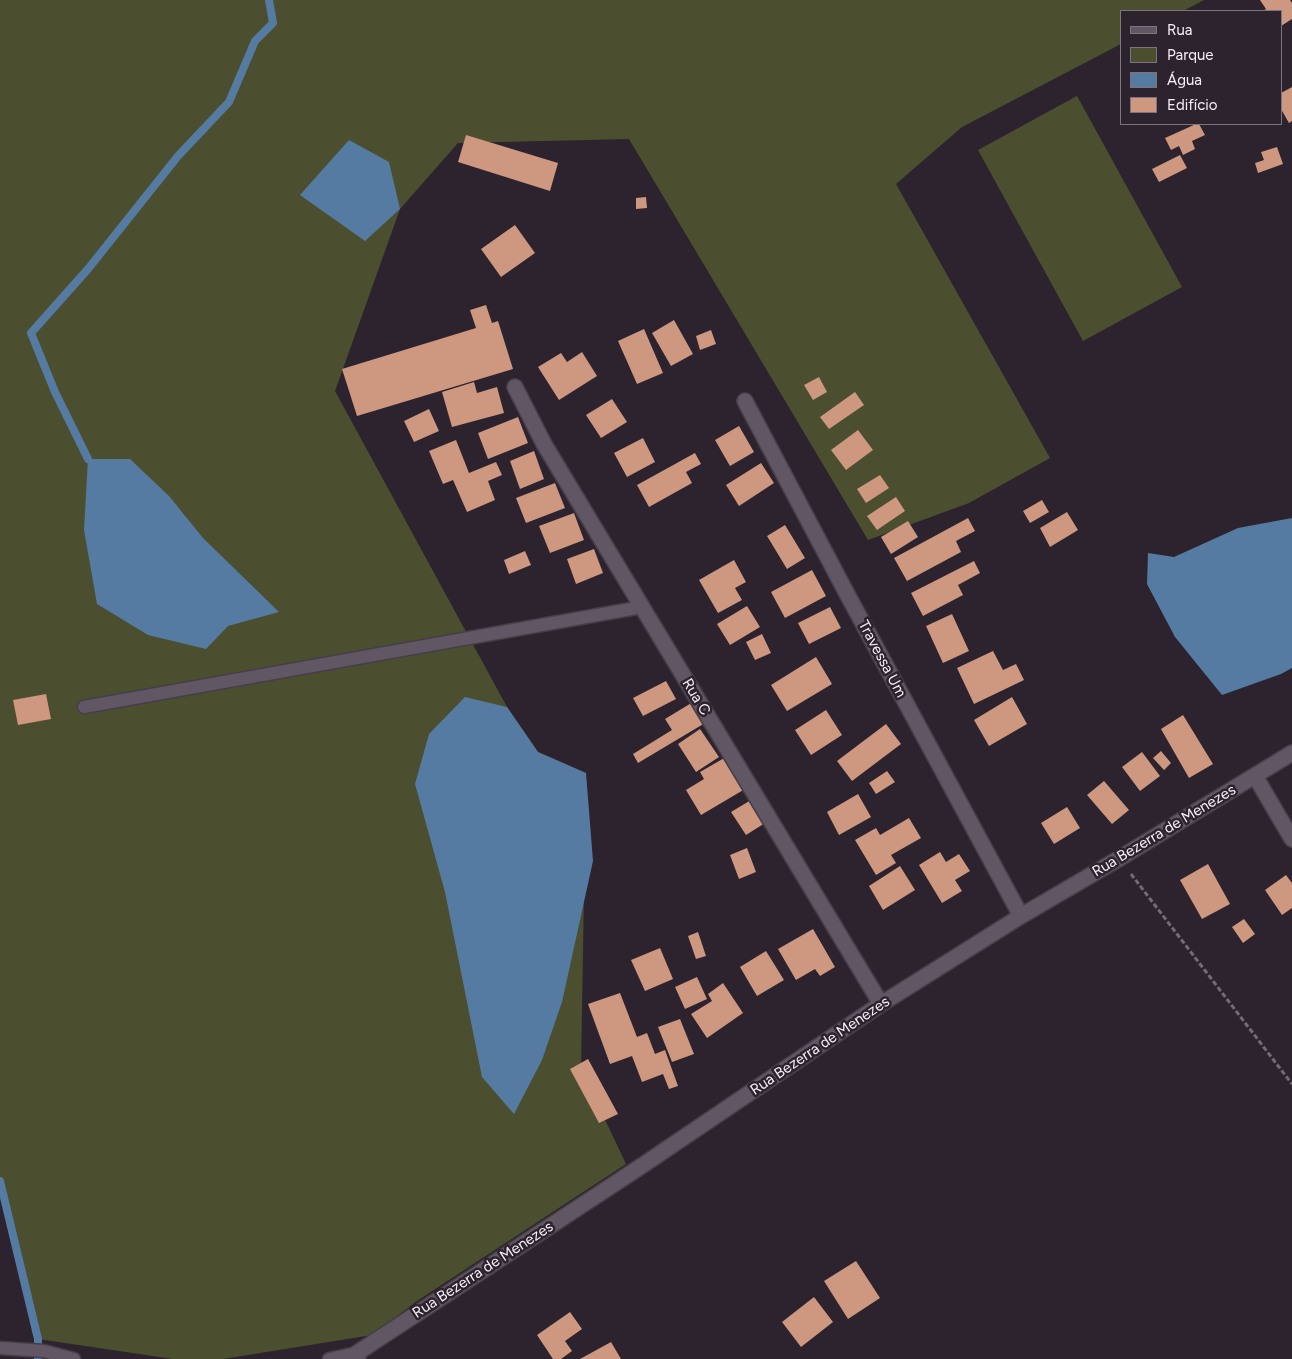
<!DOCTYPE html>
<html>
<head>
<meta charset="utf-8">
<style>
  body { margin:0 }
  #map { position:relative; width:1292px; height:1359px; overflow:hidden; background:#2d232e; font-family:Figtree,sans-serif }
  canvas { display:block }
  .legend { position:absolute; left:1120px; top:10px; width:162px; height:115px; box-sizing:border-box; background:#2d232e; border:1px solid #7d757e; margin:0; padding:6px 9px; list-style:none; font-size:15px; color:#f6eff7 }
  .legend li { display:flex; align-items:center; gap:10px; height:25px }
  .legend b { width:25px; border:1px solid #7d757e }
</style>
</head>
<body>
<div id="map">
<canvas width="1292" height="1359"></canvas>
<ul class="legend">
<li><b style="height:6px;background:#615663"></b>Rua</li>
<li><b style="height:14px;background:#4b4f2f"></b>Parque</li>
<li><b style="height:14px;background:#557ba2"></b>Água</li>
<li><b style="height:14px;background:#ce9780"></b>Edifício</li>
</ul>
</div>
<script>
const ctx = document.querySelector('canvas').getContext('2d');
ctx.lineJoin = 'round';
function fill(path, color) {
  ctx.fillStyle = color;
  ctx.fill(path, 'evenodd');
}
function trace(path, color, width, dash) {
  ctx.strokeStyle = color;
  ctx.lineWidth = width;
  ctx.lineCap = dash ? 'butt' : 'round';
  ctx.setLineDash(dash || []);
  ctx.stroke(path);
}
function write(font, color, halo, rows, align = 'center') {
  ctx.font = font + ' Figtree,sans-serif';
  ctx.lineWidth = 5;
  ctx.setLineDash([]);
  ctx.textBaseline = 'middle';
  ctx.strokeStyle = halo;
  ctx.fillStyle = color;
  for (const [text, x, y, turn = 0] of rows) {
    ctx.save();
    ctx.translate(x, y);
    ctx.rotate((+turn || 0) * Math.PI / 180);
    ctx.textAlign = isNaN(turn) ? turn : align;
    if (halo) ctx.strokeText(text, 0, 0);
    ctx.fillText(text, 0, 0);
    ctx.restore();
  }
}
fill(new Path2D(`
  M0 0H1204L1183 11H1121V44L962 127 896 184 1050 458 969 503 868 540 629 139 458 143 400 209 335 391 507 707 538 752 586 773 581 1069 626 1164 417 1301 372 1335 223 1359H173L38 1339 0 1181Z
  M1077 96 1182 287 1083 341 978 150Z`), '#4b4f2f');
fill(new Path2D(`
  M349 140 389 162 400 209 365 241 300 195Z
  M88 459H130L169 496 203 538 279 612 228 626 206 649 148 635 97 604 84 530Z
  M1292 518V668L1281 674 1222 695 1175 637 1147 584 1148 553 1174 557 1238 528Z
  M465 697 507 707 538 752 586 773 593 861 562 1002 542 1060 514 1114 482 1077 445 892 415 784 429 734Z`), '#557ba2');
trace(new Path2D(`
  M88 459 55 392 31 333 88 269 178 156 229 102 255 41 273 23 269 0
  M0 1181 38 1339V1359`), '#557ba2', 8);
fill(new Path2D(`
  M1260 0H1290L1292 3V19L1281 26V11H1263L1266 9Z
  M1292 87V121L1289 123 1281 109V93Z
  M1196 124H1199L1205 135 1192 141 1195 149 1183 155 1179 146 1171 150 1165 138Z
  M466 135 558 163 550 191 458 162Z
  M1277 147 1283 164 1258 173 1255 163 1264 160 1261 152Z
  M1180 155 1187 168 1159 182 1152 169Z
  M646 197 647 208 636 209V198Z
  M515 225 535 253 501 277 481 249Z
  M486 305 492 323 498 321 513 369 357 416 342 369 476 328 470 310Z
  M674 320 693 354 671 366 652 333Z
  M644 329 663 373 637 384 618 341Z
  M711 330 716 344 700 350 696 336Z
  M582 352 597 376 559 400 538 367 561 353 567 362Z
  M819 377 827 392 813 400 804 385Z
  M474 382 477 393 497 387 504 413 452 427 442 392Z
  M855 392 864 405 829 429 820 417Z
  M612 399 627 422 601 438 586 415Z
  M429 409 439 431 414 442 404 421Z
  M518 417 528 443 488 459 478 433Z
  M739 426 754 452 730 466 715 440Z
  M858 430 873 450 846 470 831 450Z
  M643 438 655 462 627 477 614 453Z
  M456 440 469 473 496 462 502 475 488 481 495 500 467 512 453 480 443 484 429 451Z
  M534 451 544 479 520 489 510 461Z
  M695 453 701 464 686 472 692 483 649 507 637 485Z
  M761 463 774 483 739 506 726 485Z
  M880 475 889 488 866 503 857 489Z
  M555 483 565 508 526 523 516 498Z
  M896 497 905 511 877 530 867 516Z
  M1042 500 1049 512 1030 523 1023 511Z
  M1067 512 1078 530 1050 547 1040 528Z
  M574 513 584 540 550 553 539 526Z
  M968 518 975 531 956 541 961 552 907 581 894 558Z
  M908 521 918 537 891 554 881 537Z
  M785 525 805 558 787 569 767 536Z
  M594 549 603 573 576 584 567 559Z
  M525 551 531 565 509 574 504 560Z
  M734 560 746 582 735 588 742 600 718 613 699 580Z
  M974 561 980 573 958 585 963 595 923 616 911 593Z
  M812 570 826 596 785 618 771 592Z
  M747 606 760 627 730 645 717 624Z
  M830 607 841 628 809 644 798 623Z
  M952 614 969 651 943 663 926 626Z
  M762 634 771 653 755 660 746 642Z
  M993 651 1003 670 1016 664 1024 680 974 704 957 668Z
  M816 657 832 684 787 711 771 685Z
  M666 681 676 699 643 716 633 698Z
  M46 694 51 719 18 725 13 700Z
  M1012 697 1027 724 989 746 974 720Z
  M693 702 705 723 638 763 633 754 672 730 665 719Z
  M826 710 842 735 811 755 795 730Z
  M1183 715 1213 764 1189 778 1161 729Z
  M886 724 901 744 852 781 837 761Z
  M700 729 719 757 696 772 678 744Z
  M1161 751 1171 763 1164 770 1153 758Z
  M1142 752 1160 776 1140 791 1122 767Z
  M726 757 745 789 701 815 686 790 704 779 700 772Z
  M887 771 895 782 876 794 869 783Z
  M1104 781 1129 810 1112 824 1087 795Z
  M858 794 871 817 839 835 827 812Z
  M751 800 765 823 746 835 731 812Z
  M1067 807 1080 828 1054 844 1041 823Z
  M909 818 921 838 891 855 896 863 876 875 855 840 876 828 880 835Z
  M747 848 756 872 739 879 730 855Z
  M940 852 946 862 959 854 970 871 955 880 962 891 942 903 919 865Z
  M1208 864 1230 904 1202 919 1180 880Z
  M900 866 915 890 883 910 869 886Z
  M1286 875 1292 883V908L1282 915 1265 890Z
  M1244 919 1255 934 1243 943 1232 927Z
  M813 929 835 967 820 976 815 969 796 980 778 949Z
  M698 932 706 956 696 959 688 936Z
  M660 948 673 979 645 991 631 960Z
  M766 951 784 980 757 996 740 967Z
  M697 977 707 999 685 1009 675 987Z
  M723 983 743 1013 707 1038 691 1014 712 1001 708 994Z
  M620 993 637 1037 647 1033 655 1054 665 1050 678 1086 669 1089 663 1074 642 1082 632 1056 610 1064 588 1004Z
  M680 1019 694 1054 672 1062 658 1027Z
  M588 1059 618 1114 599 1123 570 1069Z
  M856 1261 880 1298 848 1319 824 1281Z
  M814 1297 833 1322 801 1347 782 1322Z
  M570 1312 582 1329 565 1341 572 1351 561 1359H553L537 1335Z
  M611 1342 621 1359H580Z`), '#ce9780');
const service = new Path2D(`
  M84 707 642 607
  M0 1348 44 1351 74 1359
  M329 1359 357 1353`);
const minor = new Path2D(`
  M515 387 544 444 881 1004
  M745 401 846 592 1021 916
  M1255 776 1292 839
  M358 1359 357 1353 643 1165 881 1004 1021 916 1120 858 1292 753`);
trace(service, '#463e48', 15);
trace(minor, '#463e48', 18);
trace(new Path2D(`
  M1131 874 1292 1084`), '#736a74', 3, [5, 2.5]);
trace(service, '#615663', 12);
trace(minor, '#615663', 15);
write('15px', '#f6eff7', '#2d232e', [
  ["Travessa Um",882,659,62],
  ["Rua C",696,697,59],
  ["Rua Bezerra de Menezes",1164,831,-31],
  ["Rua Bezerra de Menezes",820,1046,-34],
  ["Rua Bezerra de Menezes",483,1270,-33]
]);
</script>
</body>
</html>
